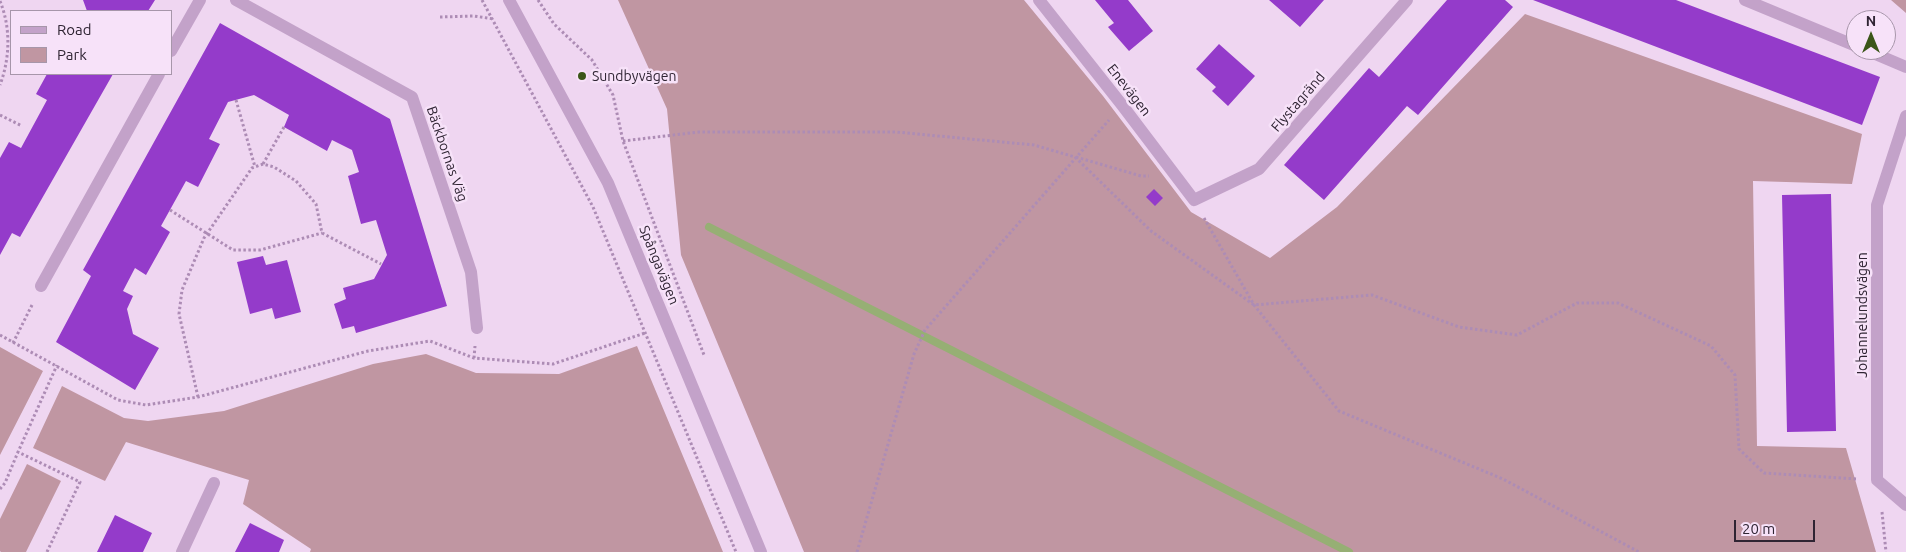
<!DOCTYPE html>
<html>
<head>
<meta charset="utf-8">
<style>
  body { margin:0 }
  #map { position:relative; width:1906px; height:552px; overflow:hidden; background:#efd6f1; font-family:Ubuntu,sans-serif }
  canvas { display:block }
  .legend { position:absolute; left:10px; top:10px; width:162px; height:65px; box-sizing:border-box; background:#f7e2f9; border:1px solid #a796aa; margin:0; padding:6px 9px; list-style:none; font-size:15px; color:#2f2433 }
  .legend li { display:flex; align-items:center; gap:10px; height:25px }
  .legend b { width:25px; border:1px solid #a796aa }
  .north { position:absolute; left:1846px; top:10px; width:50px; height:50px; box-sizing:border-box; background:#f7e2f9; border:1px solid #a796aa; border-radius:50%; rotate:0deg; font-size:14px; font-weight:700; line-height:20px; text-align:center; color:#2f2433 }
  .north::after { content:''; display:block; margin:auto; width:18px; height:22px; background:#3b5619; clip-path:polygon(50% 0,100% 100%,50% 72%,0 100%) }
  .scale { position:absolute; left:1734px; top:520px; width:81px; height:22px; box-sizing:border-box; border:2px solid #2f2433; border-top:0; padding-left:6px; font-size:15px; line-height:18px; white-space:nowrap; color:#2f2433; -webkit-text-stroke:4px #f7e2f9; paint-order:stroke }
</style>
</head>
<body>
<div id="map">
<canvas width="1906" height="552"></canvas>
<ul class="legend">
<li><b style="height:6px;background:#c3a2c9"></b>Road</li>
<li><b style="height:14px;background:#c096a2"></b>Park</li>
</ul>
<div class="north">N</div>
<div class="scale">20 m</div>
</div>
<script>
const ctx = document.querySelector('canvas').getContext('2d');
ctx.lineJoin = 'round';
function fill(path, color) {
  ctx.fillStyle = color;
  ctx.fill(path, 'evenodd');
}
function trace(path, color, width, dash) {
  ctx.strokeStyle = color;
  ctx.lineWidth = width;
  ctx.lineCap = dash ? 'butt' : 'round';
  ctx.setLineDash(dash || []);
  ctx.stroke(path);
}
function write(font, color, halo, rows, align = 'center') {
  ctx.font = font + ' Ubuntu,sans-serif';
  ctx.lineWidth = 5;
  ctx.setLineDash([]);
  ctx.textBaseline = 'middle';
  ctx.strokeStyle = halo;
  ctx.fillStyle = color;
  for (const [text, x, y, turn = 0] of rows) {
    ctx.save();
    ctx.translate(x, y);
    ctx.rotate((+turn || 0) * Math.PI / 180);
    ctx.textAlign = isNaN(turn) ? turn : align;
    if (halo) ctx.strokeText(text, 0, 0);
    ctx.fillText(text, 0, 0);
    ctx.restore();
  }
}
fill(new Path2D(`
  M618 0H1024L1103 96 1191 212 1270 258 1337 207 1525 14 1862 134 1852 184 1753 181 1757 446 1846 448 1876 552H804L681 255 667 109Z
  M1891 0H1906V13Z
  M637 346 723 552H310L311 549 243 504 249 480 126 442 105 481 33 448 62 386 124 418 148 421 224 411 373 364 426 354 476 373 559 374Z
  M0 347 43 371 0 455Z
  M27 464 61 481 26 552H1L0 551V519Z`), '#c096a2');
trace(new Path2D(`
  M709 227 1349 552`), '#96af74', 8);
fill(new Path2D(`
  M83 0H155L148 11H87Z
  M1095 0H1128L1153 31 1129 51 1108 27 1114 23Z
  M1269 0H1324L1300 27Z
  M1447 0H1505L1513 7 1418 115 1407 106 1324 200 1284 165 1369 68 1379 77Z
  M1533 0H1676L1880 77 1862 125Z
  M220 23 390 119 447 306 356 333 354 326 342 329 334 304 346 299 343 288 374 279 387 255 376 220 361 224 348 176 359 172 352 150 332 140 327 151 284 127 289 115 254 95 228 102 209 139 220 144 198 187 186 181 161 226 170 232 146 275 135 268 123 291 133 296 127 309 133 334 159 348 135 390 56 342 91 276 83 270Z
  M1219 44 1255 76 1228 106 1212 91 1216 87 1196 69Z
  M47 74H113L20 237 12 233 0 255V158L9 142 21 148 47 100 36 94Z
  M1154 189 1163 198 1155 206 1146 197Z
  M1831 194 1836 431 1787 432 1782 195Z
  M263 256 266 265 287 260 301 312 275 319 272 308 250 314 237 262Z
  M115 515 152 533 143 552H97Z
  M250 523 284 540 279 552H235Z`), '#943bca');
trace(new Path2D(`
  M482 0 593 207 736 552
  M538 0 554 24 592 60 613 95 623 141 704 355
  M0 1C11 28 10 58 0 85
  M440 17 474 16 494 19
  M236 100 255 167
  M0 115 22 126
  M623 141 699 132H896L1034 145 1075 157 1151 231 1254 305 1372 295 1459 327 1517 335 1577 303H1618L1711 346 1735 375 1739 449 1764 473 1857 479
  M1076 157 1141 176H1149
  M263 164 284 127
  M170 210 233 250H260L322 233
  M1204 218 1254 305 1339 411 1503 479 1639 552
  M0 335 118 400 146 405 198 397 368 351 430 341 474 358 553 364 645 333
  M13 343 33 303
  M474 358 475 346
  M198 397 179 314 182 290 204 238 252 168 263 164 274 167 296 181 316 204 322 233 381 264
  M0 489 5 483 18 452
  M1882 512 1886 552
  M47 552 80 482 18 452 57 365
  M857 552 914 354 925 330 1109 120`), '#ad8cb5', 3, [2.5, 2.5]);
trace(new Path2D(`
  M236 0 412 97 471 272 477 328
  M1039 0 1122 105 1194 200 1259 169 1407 0
  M1745 0 1856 46
  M1866 50 1906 67
  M171 51 200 0
  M1906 116 1877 205V480L1906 505
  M41 286 159 74
  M182 552 214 483`), '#c3a2c9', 12);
trace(new Path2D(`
  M509 0 608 183 761 552`), '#c3a2c9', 12);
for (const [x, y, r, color] of [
  [582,76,5,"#3b5619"]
]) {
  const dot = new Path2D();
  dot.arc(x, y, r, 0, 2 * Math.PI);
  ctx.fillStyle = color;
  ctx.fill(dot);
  trace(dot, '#f7e2f9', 2);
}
write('14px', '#2f2433', '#f7e2f9', [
  ["Sundbyvägen",592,76]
], 'left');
write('14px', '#2f2433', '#f7e2f9', [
  ["Enevägen",1129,90,52],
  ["Flystagränd",1298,102,-49],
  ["Bäckbornas Väg",447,154,71],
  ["Spångavägen",659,265,68],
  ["Johannelundsvägen",1862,315,-90]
]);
</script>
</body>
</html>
